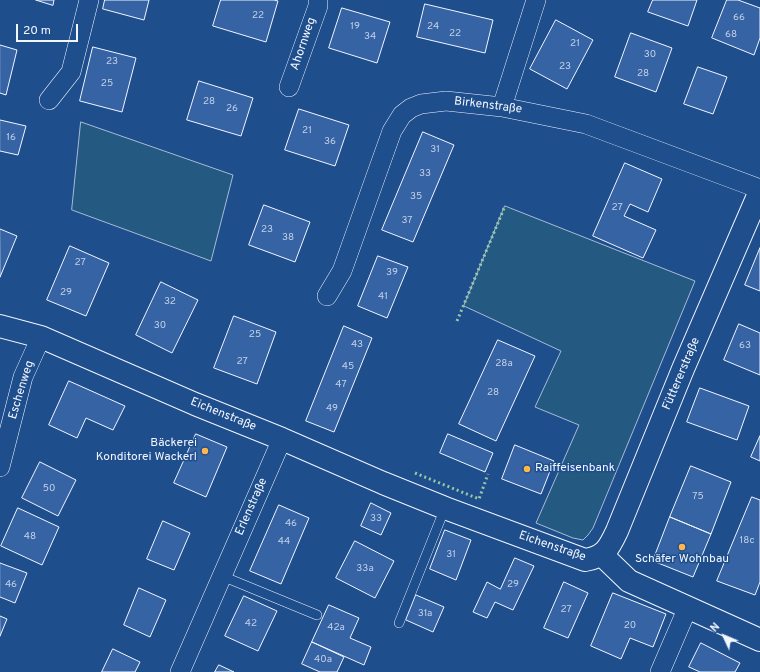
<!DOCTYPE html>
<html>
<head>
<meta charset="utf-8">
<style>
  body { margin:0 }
  #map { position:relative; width:760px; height:672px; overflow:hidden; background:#1f4e8c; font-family:Overpass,sans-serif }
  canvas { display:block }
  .north { position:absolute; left:704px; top:616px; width:40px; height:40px; -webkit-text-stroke:3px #1f4e8c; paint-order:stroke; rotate:314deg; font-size:11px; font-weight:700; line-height:16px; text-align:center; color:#f2f6ff }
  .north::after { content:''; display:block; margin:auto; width:14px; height:18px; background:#f2f6ff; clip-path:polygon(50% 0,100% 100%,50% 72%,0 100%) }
  .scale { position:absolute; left:16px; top:24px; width:62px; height:18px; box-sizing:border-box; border:2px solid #f2f6ff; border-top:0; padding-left:5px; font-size:12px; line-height:14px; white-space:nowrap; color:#f2f6ff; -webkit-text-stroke:3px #1f4e8c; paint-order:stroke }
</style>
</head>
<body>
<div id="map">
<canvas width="760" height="672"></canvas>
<div class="north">N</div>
<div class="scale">20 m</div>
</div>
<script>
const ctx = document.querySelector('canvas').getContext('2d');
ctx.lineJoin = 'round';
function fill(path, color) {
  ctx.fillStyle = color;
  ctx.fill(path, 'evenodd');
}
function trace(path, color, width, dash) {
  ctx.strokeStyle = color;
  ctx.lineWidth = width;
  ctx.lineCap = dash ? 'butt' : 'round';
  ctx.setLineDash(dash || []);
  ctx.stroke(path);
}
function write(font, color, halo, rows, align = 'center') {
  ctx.font = font + ' Overpass,sans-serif';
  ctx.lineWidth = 3;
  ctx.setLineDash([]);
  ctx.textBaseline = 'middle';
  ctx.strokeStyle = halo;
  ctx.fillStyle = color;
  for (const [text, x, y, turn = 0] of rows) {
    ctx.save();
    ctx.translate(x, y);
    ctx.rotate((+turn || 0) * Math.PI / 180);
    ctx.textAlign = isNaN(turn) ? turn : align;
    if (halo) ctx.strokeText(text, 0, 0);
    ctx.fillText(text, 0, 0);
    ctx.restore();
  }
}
const green = new Path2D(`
  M81 122 233 175 211 261 72 210Z
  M505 206 695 281 593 528 588 535 583 540 573 538 536 523 579 425 535 407 561 351 464 306Z`);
fill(green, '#245a82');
trace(green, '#a8bbd7', 1);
const building = new Path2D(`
  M36 0H54L53 5Z
  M105 0H149L144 20 103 9Z
  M221 0H274L278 1 266 42 213 26Z
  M653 0H697L688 26 648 12Z
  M727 0H738L760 8V38L754 55 712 38Z
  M425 4 493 20 485 53 417 37Z
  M342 8 390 22 377 63 329 48Z
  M556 20 593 40 567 89 530 69Z
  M631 33 672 48 656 92 615 77Z
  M0 45 17 50 6 95 0 93Z
  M93 47 136 58 122 112 80 101Z
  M698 67 727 77 713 114 684 104Z
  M199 81 253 98 241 136 187 120Z
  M299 109 349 125 335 166 285 150Z
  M0 120 26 126 18 155 0 151Z
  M423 132 454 145 413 242 382 230Z
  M625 163 662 179 648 212 630 204 624 216 656 230 643 258 593 236Z
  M264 205 310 222 295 262 249 245Z
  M0 229 17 236 0 277Z
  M70 246 109 263 86 316 47 300Z
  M760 248V291L745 285Z
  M378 256 408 267 387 318 358 306Z
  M161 282 198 300 172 353 136 335Z
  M234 316 276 332 257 384 214 368Z
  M739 324 760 333V375L724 360Z
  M344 326 372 338 334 432 306 421Z
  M498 340 535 356 496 441 459 424Z
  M69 381 125 406 113 430 86 418 77 438 49 425Z
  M700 388 749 406 737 440 687 422Z
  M196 434 227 447 206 497 174 483Z
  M448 434 493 453 485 472 440 453Z
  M760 436V461L751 457Z
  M515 445 554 461 541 494 502 479Z
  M40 462 76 480 58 516 22 498Z
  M691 466 731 482 711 534 670 517Z
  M752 497 760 500V582L755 595 717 581Z
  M371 503 391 513 381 535 361 526Z
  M279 505 309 518 281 584 250 571Z
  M18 508 59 527 42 565 1 546Z
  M670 517 711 534 693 577 653 561Z
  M163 521 190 533 174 570 147 559Z
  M445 530 471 540 456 580 430 569Z
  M355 541 394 561 375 598 336 578Z
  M515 558 534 566 513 610 495 602 487 618 473 612 487 582 500 589Z
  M0 563 27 573 15 603 0 597Z
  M564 582 588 593 568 638 544 628Z
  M139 588 166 600 150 637 124 625Z
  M613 593 666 614 653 647 630 638 621 659 591 646Z
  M416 595 444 607 433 632 406 620Z
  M244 596 277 611 258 651 225 636Z
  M329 605 359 618 350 638 371 647 364 665 312 642Z
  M0 616 7 619 0 636Z
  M312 642 344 657 337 672H320L302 664Z
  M701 643 740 663 735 672H700L689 667Z
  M113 649 140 662 135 672H102Z
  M219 665 234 672H215Z`);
fill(building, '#3563a3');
trace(building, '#f2f6ff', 1);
const lane = new Path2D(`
  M222 576 317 615
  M399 623 445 508`);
const street = new Path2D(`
  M289 87 318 6V0
  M49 100 71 72 89 0
  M502 107 536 0
  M327 296 342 271 392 131 402 115 411 108 421 104 446 101 502 107 586 124 760 189
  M0 467 23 377 41 337
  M180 672 282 439
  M660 672 688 607`);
const secondary = new Path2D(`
  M0 326 41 337 195 404 282 439 383 483 445 508 585 560C605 557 609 548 617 531L683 369 760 191
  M602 555 629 581 760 640`);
trace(lane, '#f2f6ff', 10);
trace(street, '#f2f6ff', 20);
trace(secondary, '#f2f6ff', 24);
trace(lane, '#1f4e8c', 9);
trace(street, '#1f4e8c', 19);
trace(secondary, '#1f4e8c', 22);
trace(new Path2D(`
  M457 321 505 206
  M415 473 479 499 488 474`), '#97c8a6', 3, [2, 3]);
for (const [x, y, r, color] of [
  [205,451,4,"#ffb74d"],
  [527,469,4,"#ffb74d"],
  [682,547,4,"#ffb74d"]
]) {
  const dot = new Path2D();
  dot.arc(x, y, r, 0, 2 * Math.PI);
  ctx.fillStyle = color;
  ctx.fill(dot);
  trace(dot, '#1f4e8c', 1.5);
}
write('10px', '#c3d1e8', null, [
  ["22",258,16],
  ["66",739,18],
  ["19",355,27],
  ["24",433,27],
  ["22",455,34],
  ["68",731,35],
  ["34",370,37],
  ["21",575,44],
  ["30",650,55],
  ["23",112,62],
  ["23",565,67],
  ["28",643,74],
  ["25",107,84],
  ["28",209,102],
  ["26",232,109],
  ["21",307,131],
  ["16",11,138],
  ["36",330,142],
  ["31",435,150],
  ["33",425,174],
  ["35",416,197],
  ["27",617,208],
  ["37",407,221],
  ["23",267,230],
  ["38",288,238],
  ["27",80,263],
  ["39",392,273],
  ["29",66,293],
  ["41",383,297],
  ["32",170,302],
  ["30",160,326],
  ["25",255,335],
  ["43",357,345],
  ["63",745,346],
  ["27",242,362],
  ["28a",504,364],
  ["45",348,367],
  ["47",341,385],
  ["28",493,393],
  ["49",332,409],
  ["50",49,489],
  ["75",698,497],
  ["33",376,519],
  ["46",291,524],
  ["48",30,537],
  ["18c",747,541],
  ["44",284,542],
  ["31",451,555],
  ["33a",365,569],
  ["46",11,585],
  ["29",513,585],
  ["27",566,610],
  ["31a",425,614],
  ["42",251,624],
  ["20",630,626],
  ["42a",336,628],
  ["40a",323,660]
]);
write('12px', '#f2f6ff', '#1f4e8c', [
  ["Ahornweg",304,44,-71],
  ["Birkenstraße",488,106,7],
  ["Füttererstraße",682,374,-67],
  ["Eschenweg",22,390,-73],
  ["Eichenstraße",223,415,22],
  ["Erlenstraße",252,507,-66],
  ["Eichenstraße",552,547,19]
]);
write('12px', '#f2f6ff', '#1f4e8c', [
  ["Bäckerei",197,444],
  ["Konditorei Wackerl",197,458],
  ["Raiffeisenbank",535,469,"left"],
  ["Schäfer Wohnbau",682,560,"center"]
], 'right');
</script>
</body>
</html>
